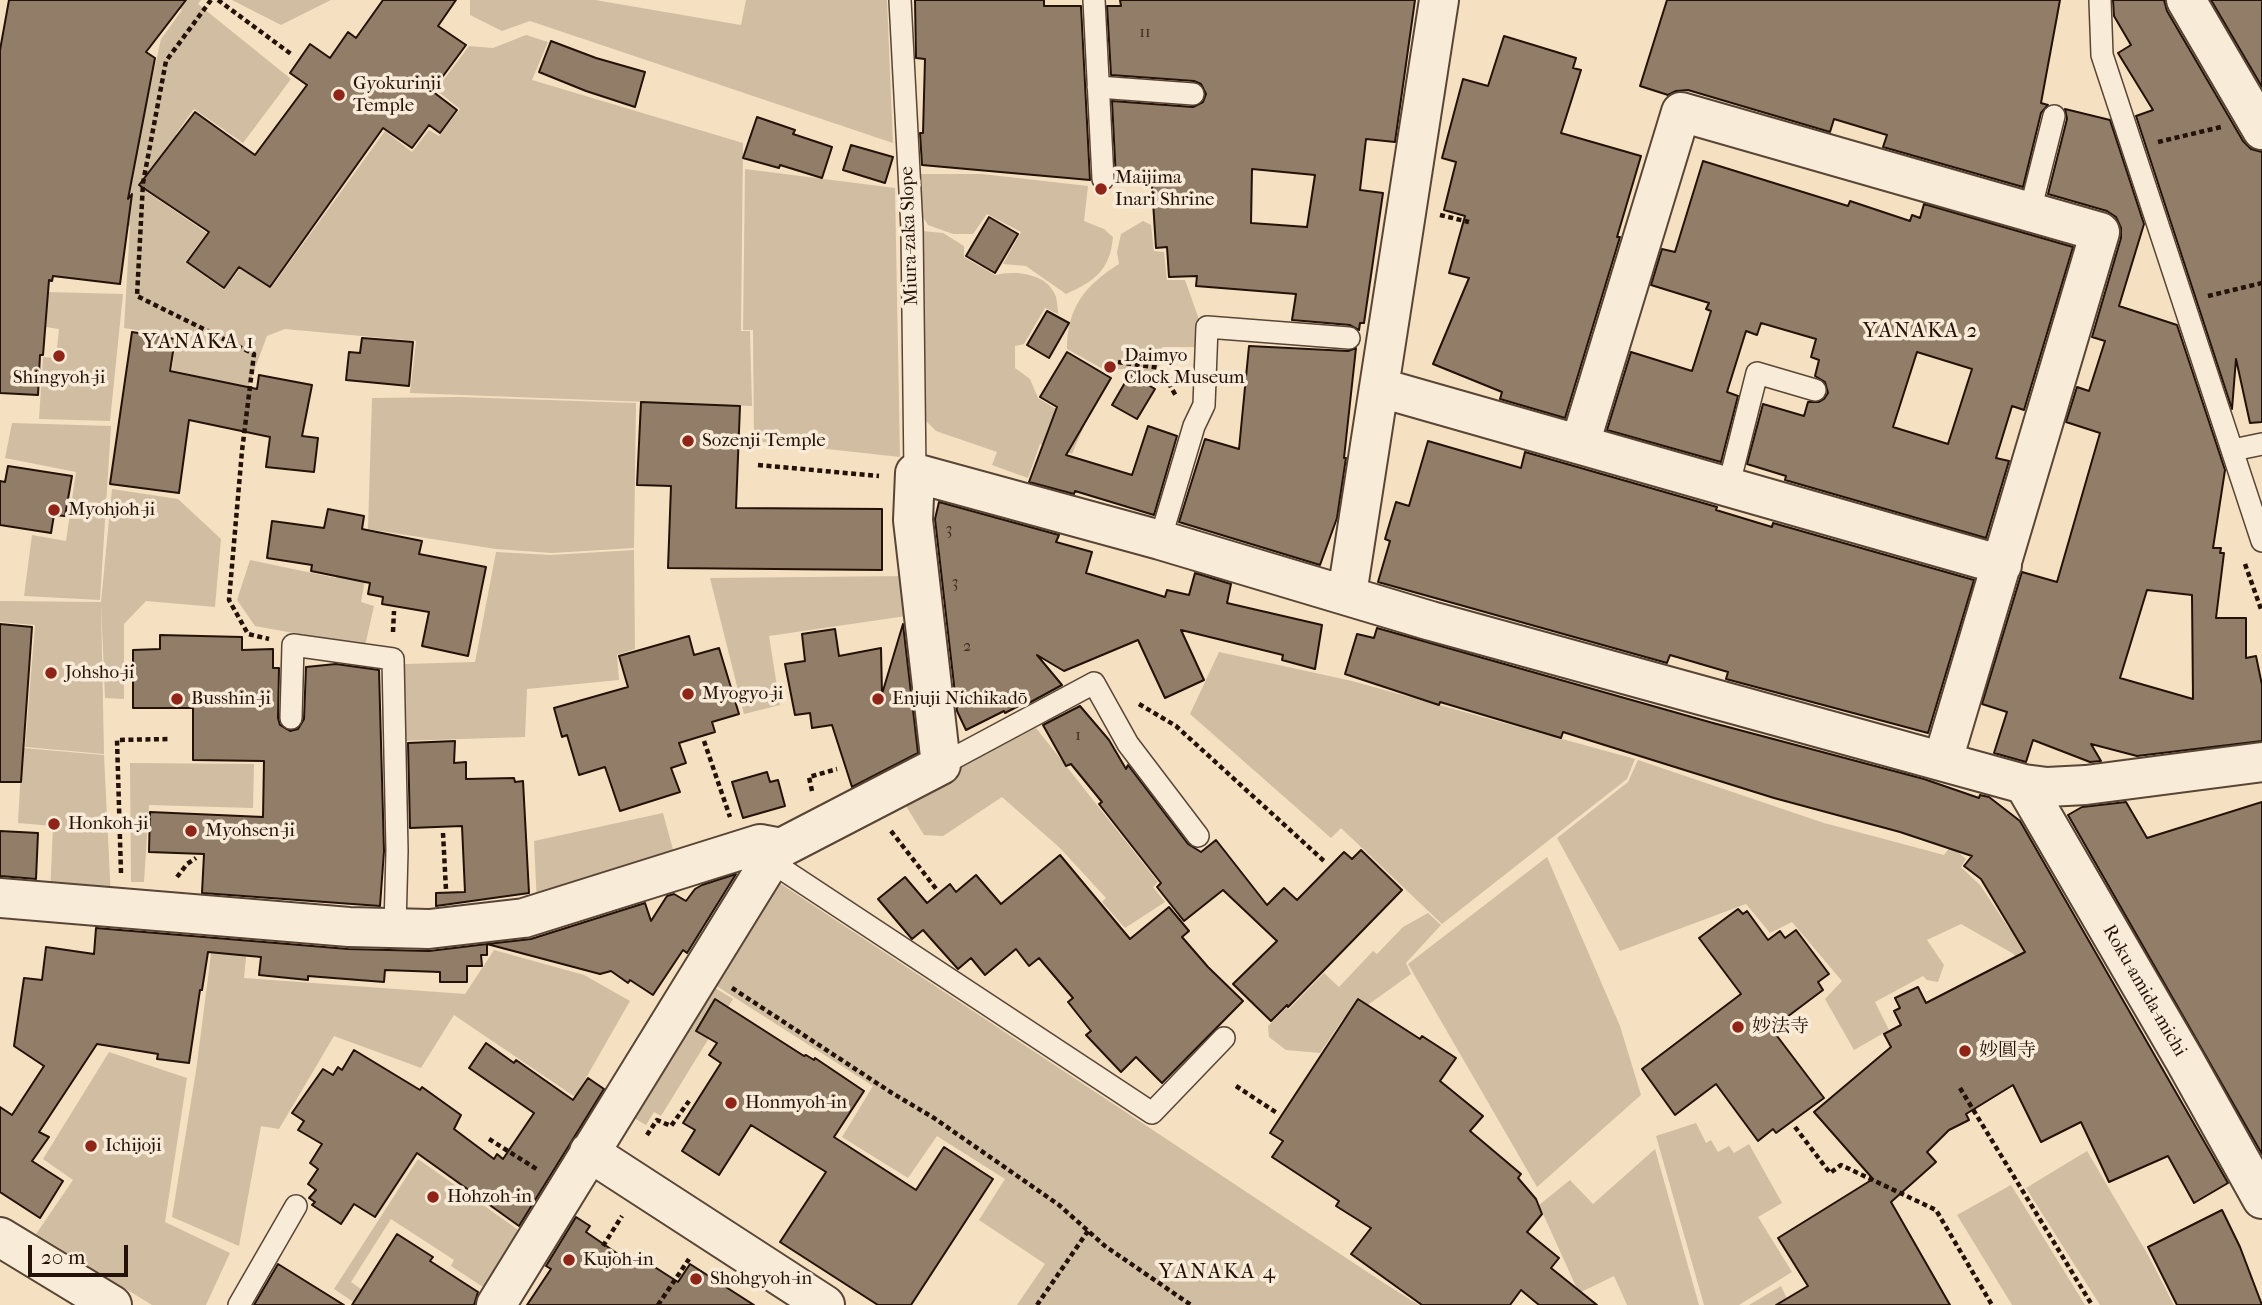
<!DOCTYPE html>
<html>
<head>
<meta charset="utf-8">
<style>
  body { margin:0 }
  #map { position:relative; width:2262px; height:1305px; overflow:hidden; background:#f5e0c1; font-family:"IM FELL French Canon",serif }
  canvas { display:block }
  .scale { position:absolute; left:28px; top:1245px; width:100px; height:32px; box-sizing:border-box; border:4px solid #241108; border-top:0; padding-left:9px; font-size:21px; line-height:24px; white-space:nowrap; color:#241108; -webkit-text-stroke:5px #f8ebd7; paint-order:stroke }
</style>
</head>
<body>
<div id="map">
<canvas width="2262" height="1305"></canvas>
<div class="scale">20 m</div>
</div>
<script>
const ctx = document.querySelector('canvas').getContext('2d');
ctx.lineJoin = 'round';
function fill(path, color) {
  ctx.fillStyle = color;
  ctx.fill(path, 'evenodd');
}
function trace(path, color, width, dash) {
  ctx.strokeStyle = color;
  ctx.lineWidth = width;
  ctx.lineCap = dash ? 'butt' : 'round';
  ctx.setLineDash(dash || []);
  ctx.stroke(path);
}
function write(font, color, halo, rows, align = 'center') {
  ctx.font = font + ' "IM FELL French Canon","Noto Serif JP",serif';
  ctx.lineWidth = 7;
  ctx.setLineDash([]);
  ctx.textBaseline = 'middle';
  ctx.strokeStyle = halo;
  ctx.fillStyle = color;
  for (const [text, x, y, turn = 0] of rows) {
    ctx.save();
    ctx.translate(x, y);
    ctx.rotate((+turn || 0) * Math.PI / 180);
    ctx.textAlign = isNaN(turn) ? turn : align;
    if (halo) ctx.strokeText(text, 0, 0);
    ctx.fillText(text, 0, 0);
    ctx.restore();
  }
}
fill(new Path2D(`
  M169 0H201L198 4 291 79 243 143 194 109 176 134 186 142 147 192 207 233 185 262 224 290 240 269 271 288 385 131 412 152 429 130 439 136 460 109 436 90 469 46 493 48 526 35 548 42 532 80 743 143 741 331H750L752 406 410 393 416 341 285 329 267 336 248 387 172 370 176 337 124 328 130 226 120 223 161 39 182 10Z
  M232 0H331L281 25Z
  M470 0H595L741 25 746 0H887L893 143 530 21 502 31 470 15Z
  M745 169 895 188 900 457 754 441 753 330H743Z
  M915 174H982L1088 186 1084 221 1104 229 1113 237C1110 270 1095 281 1066 294L1026 266 1003 264 1021 232 987 214 973 234H953L928 225 919 211Z
  M1143 221 1151 225 1154 251 1164 252 1167 280H1185L1201 325 1198 347H1162L1160 364 1151 373 1128 369H1103L1067 349C1067 308 1085 285 1119 264L1117 252 1121 234Z
  M922 231 943 233 964 246V257L995 275C1015 270 1048 273 1056 297 1057 302 1058 309 1058 314L1045 308 1024 344 1015 346V368L1030 379 1038 398 1084 426 1072 454 1040 444 1028 478 992 465 997 452 936 431 926 421Z
  M48 292 123 294 110 421 39 419 43 357 56 358 59 329 46 327Z
  M460 397 636 403 634 548 552 553 496 549 368 529 372 398Z
  M12 423 111 426 100 600 24 596 32 535 66 541 76 472 5 458Z
  M112 489 178 499 221 539 215 607 146 601 124 624V699L105 698 101 603 104 754 25 747 35 625 0 622V601L101 602Z
  M346 530 370 553 361 602 374 606 365 646 255 626 237 600 250 560 336 578Z
  M634 550 635 649 617 655 619 680 527 689 525 737 401 741 405 664 475 662 496 552 551 555Z
  M908 576 913 615 769 636 780 705 744 714 710 578Z
  M1219 652 1352 681 1635 759 1627 779 1442 924 1341 828 1331 838 1190 714Z
  M1036 728 1158 882 1153 887 1165 902 1125 928 1102 902 1106 898 1060 848 1002 797 943 836 924 835 901 798Z
  M0 746 104 755 111 899 50 895 53 826 18 823 21 768Z
  M1638 760 1824 823 1944 855 1951 846 1966 859 1961 867 1980 885 2008 927 2037 957 2027 967 2012 953 1961 924 1927 940 1944 965 1938 982 1927 980 1923 976 1875 1002 1889 1030 1854 1050 1825 999 1842 981 1792 922 1770 933 1746 904 1620 951 1557 838 1628 782Z
  M130 763 254 764 253 808 149 805 144 882H131Z
  M663 813 675 857 537 905 534 841Z
  M1547 857 1620 1026 1641 1095 1537 1187 1408 964Z
  M778 882 1384 1283 1419 1305H1017L1045 1264 979 1220 1005 1179 937 1136 908 1178 842 1137 873 1086 715 985Z
  M1428 913 1441 925 1406 963 1411 974 1369 1004 1354 1026 1343 1019 1320 1053 1286 1050 1269 1037 1268 1026 1287 1007 1289 1009 1324 973 1339 987 1373 951 1377 954 1403 927Z
  M215 923 249 926 244 978 465 994 494 950 584 975 630 1001 575 1097 454 1015 421 1068 334 1036 279 1129 261 1126 239 1246 172 1217 196 1071Z
  M707 983 733 999 661 1116 654 1112 646 1125 629 1115Z
  M109 1052 187 1078 165 1222 230 1253 206 1305H152L36 1234 73 1180 43 1159Z
  M1696 1123 1706 1143 1711 1140 1718 1152 1729 1146 1734 1153 1749 1144 1782 1203 1758 1217 1792 1272 1739 1305H1704L1656 1136Z
  M1655 1149 1699 1305H1627L1614 1276 1579 1293 1539 1205 1570 1180 1593 1204Z
  M2087 1151 2148 1255 2174 1305H2100L2026 1188Z
  M418 1159 524 1234 489 1291 451 1266 454 1260 391 1219 351 1282 374 1298 358 1305 334 1289Z
  M2011 1185 2085 1305H2012L1957 1215Z
  M1781 1286 1790 1305H1749Z`), '#d1bda2');
const building = new Path2D(`
  M9 0H186L146 52 155 58 128 199 132 194 120 284 53 276 52 281 49 280 43 355H40L38 395 0 393V50Z
  M383 0H456L438 26 466 45 432 91 457 110 440 133 429 125 412 148 383 128 270 287 239 267 224 288 187 262 209 232 139 185 195 112 255 155 307 85 290 73 310 44 330 58 348 32 356 38Z
  M915 0H1044V6H1081L1090 180 922 165 920 133H923L925 59 916 58Z
  M1120 0H1415L1395 142 1366 139 1360 190 1383 193 1364 323H1360L1359 330 1350 325 1292 320 1296 294 1196 286 1197 276 1169 277 1167 247 1156 248 1152 186 1116 180 1112 101 1193 107 1203 102 1206 94 1201 84 1194 81 1111 75 1107 6H1121ZM1252 169 1315 175 1307 227 1251 223Z
  M1667 0H2060L2041 103 2048 105 2041 113 2023 187 1883 147 1887 135 1834 119 1830 132 1688 90 1676 91 1668 95 1640 86Z
  M2113 0H2164L2167 11 2243 141 2251 149 2262 152V422L2250 423 2236 359 2232 409 2136 116 2153 110 2118 53 2131 45 2114 16Z
  M2211 0H2262V87Z
  M1504 36 1576 58 1573 68 1581 70 1561 133 1641 156 1617 237H1620L1565 418 1500 399 1502 392 1433 364 1469 278 1449 273 1465 216 1444 210 1456 162 1442 158 1463 79 1488 86Z
  M551 41 596 58 645 72 635 107 586 91 539 72Z
  M2065 109 2110 120 2144 224 2119 306 2177 325 2225 470 2213 548H2221L2220 553H2224L2216 618H2246V658L2256 656 2262 685V741L2137 756 2091 744 2101 761 2090 762 2033 740 2026 762 1994 753 2007 712 1982 704 2021 575 2022 572 2057 582 2100 433 2066 422 2077 387 2089 391 2105 341 2092 337 2121 238V228L2116 217 2107 211 2048 194 2067 119ZM2147 590 2192 595 2193 699 2120 678Z
  M757 117 795 130 793 134 832 147 822 178 780 165 779 168 743 158Z
  M851 145 893 157 885 183 843 170Z
  M1703 161 1848 206 1850 201 1910 221 1912 215 1920 218 1924 204 2073 247 2024 410 2012 406 1996 458 2009 461 1986 538 1785 480 1786 476 1747 464 1763 404 1804 416 1808 402H1819L1824 399 1828 393 1825 382 1815 376 1819 360 1811 357 1816 339 1761 323 1757 335 1746 331 1727 392 1738 396 1721 462 1607 430 1631 352 1692 371 1711 311 1706 309 1709 303 1651 285 1662 249 1675 252ZM1917 352 1972 369 1948 444 1893 427Z
  M989 217 1018 234 995 273 966 256Z
  M1047 311 1069 323 1049 358 1027 345Z
  M132 332 175 339 170 371 257 389 259 375 312 385 302 436 318 438 314 472 266 467 270 437 189 420 179 493 110 484Z
  M362 338 413 342 409 386 346 380 349 352 360 353Z
  M1249 346 1348 351 1356 348 1344 458H1346L1337 518 1320 565 1179 522 1205 439 1239 449Z
  M1067 352 1111 378 1066 455 1132 475 1148 426 1177 436 1154 515 1075 491 1074 494 1029 482 1057 407 1040 397Z
  M1130 374 1155 389 1137 419 1112 405Z
  M641 402 740 406 736 508 882 509V570L668 568 671 486 637 485Z
  M1428 441 1521 468 1525 452 1717 507 1716 510 1772 527 1773 523 1974 580 1928 733 1726 679 1728 672 1670 655 1667 663 1378 582 1390 541 1385 539 1396 502 1409 506Z
  M8 466 72 476 65 516 54 515 51 533 0 525V481L5 482Z
  M939 502 1059 535 1056 542 1092 552 1086 573 1165 597 1167 590 1189 595 1195 573 1231 584 1227 603 1322 625 1315 669 1282 660 1283 655 1181 630 1204 680 1165 698 1138 640 1064 671 1037 655 1062 685 1029 703 1028 701 1005 713 1004 711 966 730 957 711 935 519Z
  M328 509 364 516 362 529 422 541 419 554 486 567 468 656 422 646 429 612 382 604 383 597 368 594 370 583 311 571 312 565 267 558 272 521 324 528Z
  M0 624 32 627 21 782H0Z
  M903 624 918 753 852 787 832 725 812 728 810 713 795 715 785 664 805 661 802 634 835 629 839 656 881 648 882 694Z
  M1377 628 1713 723 1924 779 1979 798 1980 795 1989 797 2020 821 2228 1183 2194 1203 2168 1156 2109 1182 2081 1122 2041 1142 2013 1085 1966 1114 1969 1120 1949 1130 1927 1152 1936 1162 1891 1202 1950 1305H1776L1808 1286 1778 1238 1873 1179 1814 1112 1891 1047 1884 1034 1901 1025 1894 1011 1900 1008 1895 998 1918 987 1926 1003 2025 952 1981 879 1964 866 1972 856 1900 832 1774 798 1563 732 1561 738 1440 702 1439 705 1345 674 1357 634 1374 638Z
  M160 635 242 637V650L273 649V668H279L278 718 280 725 290 731 298 729 304 719 306 667 336 664 379 670 384 851 380 906 202 893 204 854 149 852 150 812 263 817 264 761 193 760V708H133V650L160 649Z
  M689 636 694 655 719 648 739 714 712 722 715 732 679 743 686 763 671 768 680 792 620 811 605 767 579 775 567 735 562 737 554 708 628 687 619 656Z
  M1080 706 1109 740 1126 769 1128 765 1188 844 1201 852 1216 840 1267 905 1284 888 1297 900 1344 852 1352 859 1361 850 1402 890 1288 1007 1287 1005 1271 1021 1233 984 1277 941 1223 890 1184 921 1157 887 1161 883 1099 804 1102 802 1071 764 1066 766 1043 725Z
  M455 741 454 763 466 762V779L514 778 515 782 523 781 529 893 436 906V893L465 892 462 826 410 828 408 743Z
  M767 772 770 782 778 780 785 806 743 818 732 782Z
  M2126 802 2147 838 2262 802V1154L2068 815 2082 807Z
  M0 831 38 833 36 879 0 876Z
  M1060 855 1130 939 1169 907 1189 931 1182 937 1208 967 1243 1001 1162 1083 1136 1057 1121 1072 1086 1035 1091 1031 1068 1002 1073 998 1039 958 1029 966 1016 949 985 975 971 958 958 969 923 930 912 939 878 899 905 877 927 903 950 884 956 892 976 875 1001 904Z
  M736 874 687 953 683 950 653 995 630 980 628 983 611 971 600 974 487 944 531 939 645 903 651 921 667 896 674 894 686 901 695 889 702 885Z
  M1738 909 1743 914 1747 911 1768 940 1780 931 1785 938 1796 930 1829 974 1818 982 1823 990 1783 1020 1785 1023 1774 1032 1824 1098 1776 1133 1773 1129 1758 1141 1716 1084 1675 1115 1642 1069 1741 994 1699 938Z
  M96 928 348 949 429 951 487 944V955H481L482 966H467V982H440V972L385 970 384 982 308 976V980L259 975 261 957 208 952 202 990H200L189 1063 157 1059 158 1054 97 1044 39 1132 49 1137 32 1161 63 1181 40 1218 0 1192V1107L12 1115 44 1066 14 1046 24 978 42 980 46 947 94 954Z
  M715 999 804 1056 806 1055 814 1060 815 1058 864 1091 834 1137 916 1190 944 1147 993 1179 911 1305H878L780 1242 826 1172 751 1125 719 1175 682 1151 695 1130 683 1123 721 1063 709 1055 717 1043 696 1031Z
  M1358 999 1420 1039 1422 1036 1456 1058 1440 1081 1483 1116 1470 1131 1521 1174 1518 1178 1536 1199 1542 1214 1527 1232 1559 1258 1551 1268 1597 1305H1539L1521 1290 1510 1305H1422L1351 1254 1371 1228 1336 1206 1339 1201 1272 1157 1283 1141 1270 1133Z
  M486 1043 514 1063 516 1060 573 1100 588 1078 604 1089 519 1226 417 1153 375 1217 354 1204 341 1224 312 1205 315 1202 309 1198 316 1190 308 1184 318 1169 310 1163 322 1144 298 1130 304 1121 292 1113 323 1069 333 1075 338 1067 342 1070 354 1050 420 1090 422 1087 461 1115 454 1129 494 1159 497 1154 503 1159 534 1113 469 1068Z
  M2222 1210 2240 1247 2262 1305H2177L2148 1247Z
  M576 1217 590 1226 586 1232 634 1265 639 1257 678 1282 690 1264 754 1305H527L551 1269 546 1266Z
  M397 1234 433 1257 430 1261 478 1292 474 1305H352Z
  M278 1264 344 1305H254Z`);
fill(building, '#917d68');
trace(building, '#241108', 2);
const service = new Path2D(`
  M900 0 912 229 915 473
  M1094 0 1103 179
  M2100 0 2102 55 2262 541
  M1098 87 1193 94
  M2030 211 2054 116
  M2233 450 2262 444
  M1728 488 1757 373 1815 390
  M1160 540 1194 426 1204 405 1207 327 1349 338
  M291 718 293 645 393 659 397 851 395 927
  M941 765 1094 683 1128 744 1198 836
  M770 861 1152 1113 1224 1038
  M239 1305 296 1206`);
const minor = new Path2D(`
  M1381 388 2002 565
  M1580 444 1681 112 2100 232 1943 760
  M1347 594 1439 0
  M2024 784 2185 1061 2262 1199
  M0 898 349 927 429 929 524 918 760 844 781 848
  M589 1152 825 1305
  M0 1237 112 1305
  M496 1305 770 861 781 848 941 765 913 520 915 473 1160 540 1431 621 2024 784 2047 787 2086 785 2262 762`);
const tertiary = new Path2D(`
  M2186 0 2262 130`);
trace(service, '#584536', 24);
trace(minor, '#584536', 42);
trace(tertiary, '#584536', 42);
trace(new Path2D(`
  M211 0 166 61 143 183 137 296 254 354 242 451 229 600 248 634 269 639
  M218 0 291 54
  M2158 142 2221 127
  M1440 215 1469 222
  M2208 296 2262 283
  M1118 362 1160 368 1176 396
  M758 465 879 476
  M2245 564 2262 612
  M393 632 394 611
  M1139 704 1176 726 1324 861
  M704 741 730 817
  M812 791 809 777 837 769
  M891 831 937 890
  M443 833 446 890
  M121 873 117 740 169 739
  M177 877 187 864 196 858
  M732 988 892 1093 934 1118 1059 1205 1105 1246 1191 1305
  M1236 1086 1277 1113
  M1960 1088 2092 1305
  M1795 1127 1830 1173 1841 1165 1936 1210 1992 1305
  M647 1135 657 1120 671 1126 689 1101
  M489 1139 538 1170
  M603 1246 622 1216
  M383 1305V1304
  M658 1305 689 1259
  M1037 1305 1088 1231`), '#241108', 4.5, [5, 3.5]);
trace(service, '#f8ebd7', 21);
trace(minor, '#f8ebd7', 38);
trace(tertiary, '#f8ebd7', 38);
for (const [x, y, r, color] of [
  [339,95,7,"#8f2418"],
  [1101,189,7,"#8f2418"],
  [59,356,7,"#8f2418"],
  [1110,367,7,"#8f2418"],
  [688,441,7,"#8f2418"],
  [54,510,7,"#8f2418"],
  [51,673,7,"#8f2418"],
  [688,694,7,"#8f2418"],
  [177,699,7,"#8f2418"],
  [878,699,7,"#8f2418"],
  [54,824,7,"#8f2418"],
  [191,831,7,"#8f2418"],
  [1738,1027,7,"#8f2418"],
  [1965,1051,7,"#8f2418"],
  [731,1103,7,"#8f2418"],
  [91,1146,7,"#8f2418"],
  [433,1197,7,"#8f2418"],
  [569,1260,7,"#8f2418"],
  [696,1279,7,"#8f2418"]
]) {
  const dot = new Path2D();
  dot.arc(x, y, r, 0, 2 * Math.PI);
  ctx.fillStyle = color;
  ctx.fill(dot);
  trace(dot, '#f8ebd7', 2.5);
}
write('16px', '#3f2c20', null, [
  ["11",1145,33],
  ["3",949,530],
  ["3",955,583],
  ["2",967,647],
  ["1",1078,736]
]);
write('19px', '#241108', '#f8ebd7', [
  ["Gyokurinji",353,84],
  ["Temple",353,106],
  ["Maijima",1115,178],
  ["Inari Shrine",1115,200],
  ["Daimyo",1124,356],
  ["Clock Museum",1124,378],
  ["Shingyoh-ji",59,378,"center"],
  ["Sozenji Temple",702,441],
  ["Myohjoh-ji",68,510],
  ["Johsho-ji",65,673],
  ["Myogyo-ji",702,694],
  ["Busshin-ji",191,699],
  ["Enjuji Nichikadō",892,699],
  ["Honkoh-ji",68,824],
  ["Myohsen-ji",205,831],
  ["妙法寺",1752,1027],
  ["妙圓寺",1979,1051],
  ["Honmyoh-in",745,1103],
  ["Ichijoji",105,1146],
  ["Hohzoh-in",447,1197],
  ["Kujoh-in",583,1260],
  ["Shohgyoh-in",710,1279]
], 'left');
write('19px', '#241108', '#f8ebd7', [
  ["Miura-zaka Slope",910,236,-92],
  ["Roku-amida-michi",2144,991,60]
]);
ctx.letterSpacing = '2px';
write('21px', '#241108', '#f8ebd7', [
  ["YANAKA 2",1921,332],
  ["YANAKA 1",199,343],
  ["YANAKA 4",1218,1273]
]);
ctx.letterSpacing = '0px';
</script>
</body>
</html>
